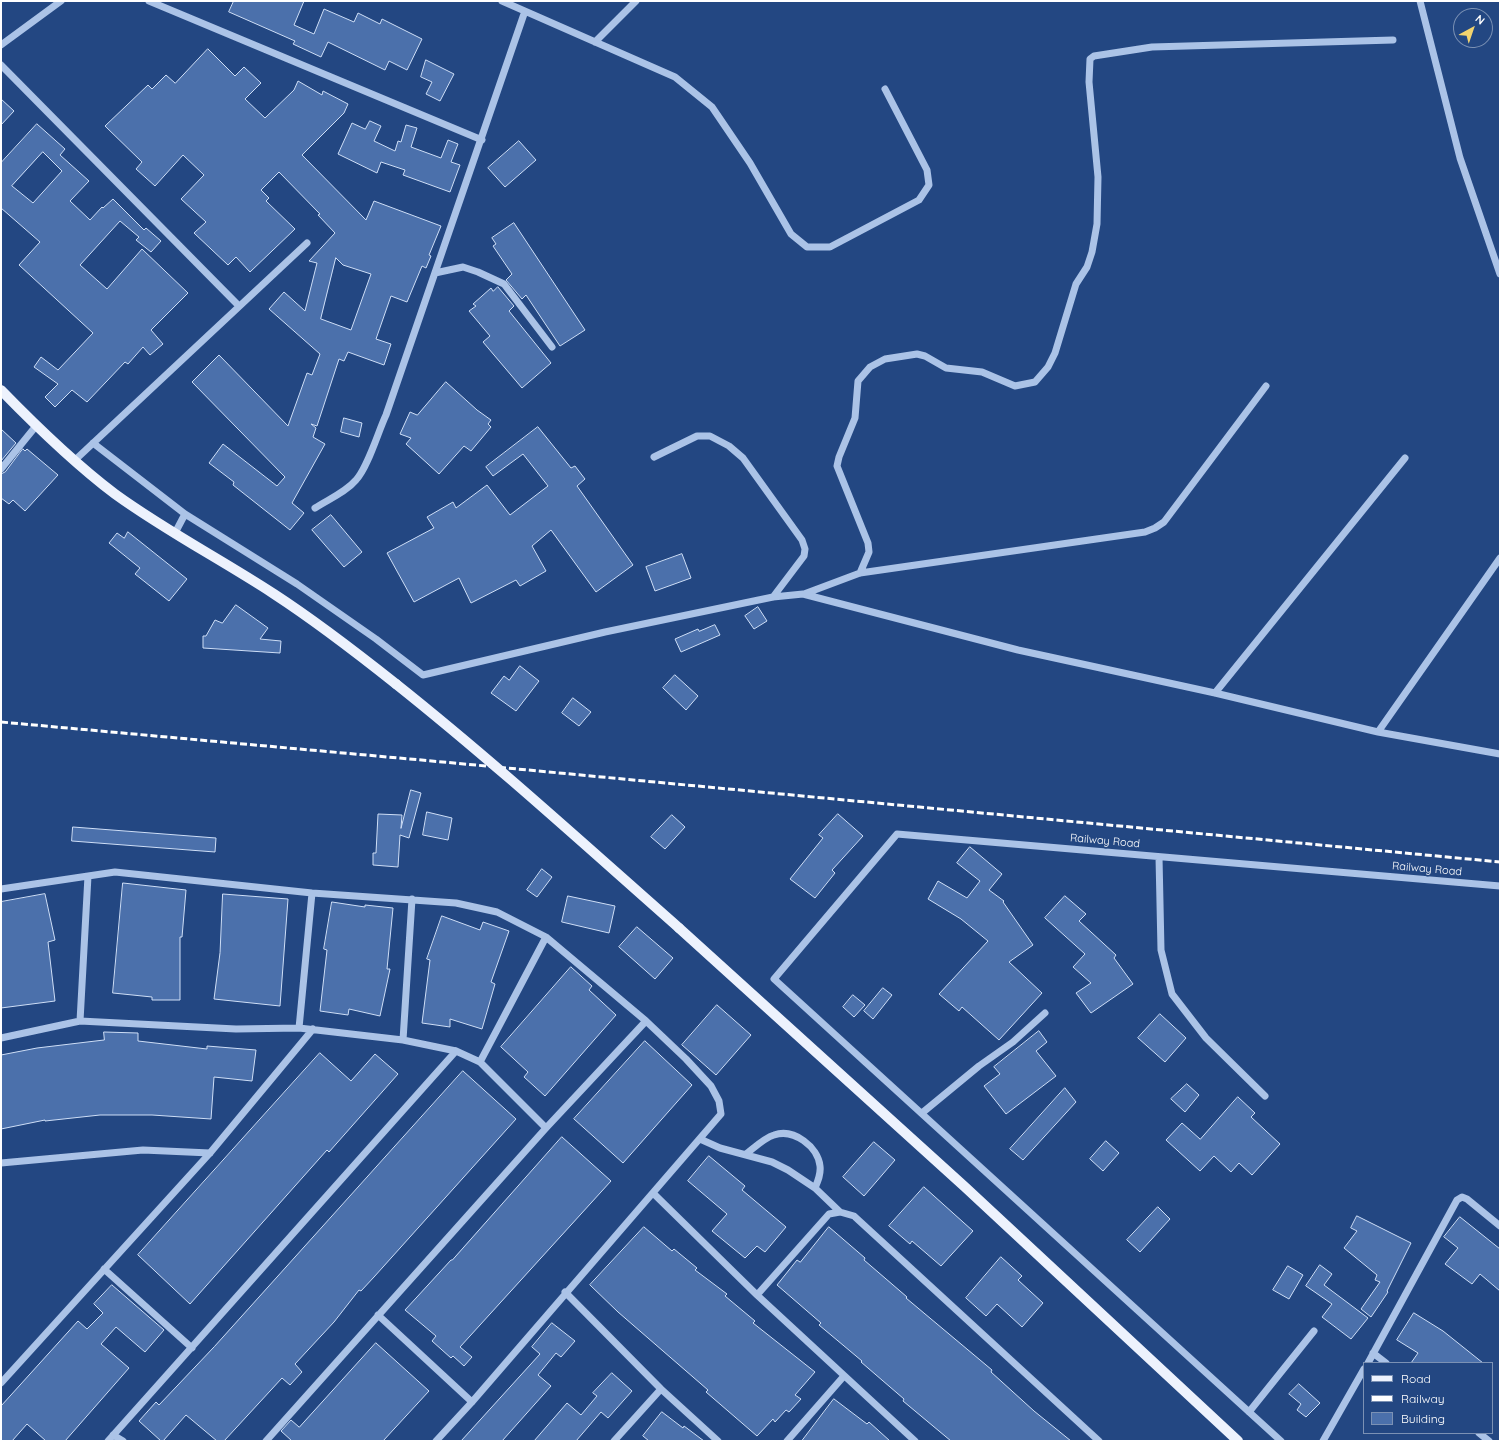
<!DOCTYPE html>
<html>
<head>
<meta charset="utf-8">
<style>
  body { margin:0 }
  #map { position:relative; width:1501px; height:1442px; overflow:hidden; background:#234782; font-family:Quicksand,sans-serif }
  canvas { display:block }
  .frame { position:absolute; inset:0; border:2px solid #fff; pointer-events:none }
  .legend { position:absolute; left:1363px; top:1362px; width:130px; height:72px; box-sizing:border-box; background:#234782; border:1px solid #7b91b4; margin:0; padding:5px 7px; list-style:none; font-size:12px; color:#fff }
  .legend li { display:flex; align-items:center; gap:8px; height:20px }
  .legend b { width:20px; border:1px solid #7b91b4 }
  .north { position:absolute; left:1453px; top:8px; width:40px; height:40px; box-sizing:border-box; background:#234782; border:1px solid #7b91b4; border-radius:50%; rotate:40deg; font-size:11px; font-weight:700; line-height:16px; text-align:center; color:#fff }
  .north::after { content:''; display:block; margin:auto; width:14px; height:18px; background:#f2d36e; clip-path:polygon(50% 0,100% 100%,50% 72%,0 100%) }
</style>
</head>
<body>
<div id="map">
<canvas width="1501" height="1442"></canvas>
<div class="frame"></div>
<ul class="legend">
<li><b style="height:5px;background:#edf2fd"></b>Road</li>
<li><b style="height:5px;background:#fff"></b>Railway</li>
<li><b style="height:11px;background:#4b70ab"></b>Building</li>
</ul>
<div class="north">N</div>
</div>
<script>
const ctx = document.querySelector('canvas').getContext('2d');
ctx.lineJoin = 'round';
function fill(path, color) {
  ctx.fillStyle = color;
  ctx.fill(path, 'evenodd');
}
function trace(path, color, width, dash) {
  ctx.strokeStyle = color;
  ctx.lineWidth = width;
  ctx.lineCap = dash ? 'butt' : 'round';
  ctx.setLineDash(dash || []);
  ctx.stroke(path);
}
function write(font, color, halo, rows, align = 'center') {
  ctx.font = font + ' Quicksand,sans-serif';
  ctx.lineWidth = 3.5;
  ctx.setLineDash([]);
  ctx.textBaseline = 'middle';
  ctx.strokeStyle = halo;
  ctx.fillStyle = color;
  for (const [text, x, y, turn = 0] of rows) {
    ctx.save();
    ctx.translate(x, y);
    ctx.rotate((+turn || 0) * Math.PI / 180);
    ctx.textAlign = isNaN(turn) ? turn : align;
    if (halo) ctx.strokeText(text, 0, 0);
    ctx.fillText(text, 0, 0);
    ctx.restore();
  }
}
const building = new Path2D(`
  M234 1H304L294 25 314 34 324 9 354 22 358 13 380 24 382 19 422 39 407 70 389 61 385 70 328 42 321 57 293 44 295 41 229 12Z
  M208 49 235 76 244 67 261 83 245 99 265 118 294 90 298 81 322 95 323 91 348 104 344 113 302 155 366 220 374 201 441 226 429 255 431 256 426 268 422 266 407 302 391 296 376 339 391 344 384 365 348 352 344 361 339 359 317 426 311 424 316 428 313 437 325 444 292 503 304 513 290 530 233 485 234 482 209 463 223 444 277 486 285 477 192 382 219 355 288 426 307 373 312 375 320 354 269 309 284 292 305 311 317 263 309 261 335 233 318 215 320 214 279 172 261 190 269 198 266 201 295 229 250 272 236 257 228 265 194 233 206 222 181 199 204 175 183 155 155 186 136 169 142 162 105 126 148 85 152 89 166 75 175 83ZM336 258 343 265 371 274 351 330 321 319Z
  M426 60 454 74 440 101 426 94 432 82 421 77Z
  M1 99 14 111 1 125Z
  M370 121 381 126 374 141 395 151 398 141 401 142 406 125 417 128 411 147 441 158 448 140 458 144 451 162 460 165 450 192 403 175 405 170 381 162 377 173 338 154 352 123 365 129Z
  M37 124 65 149 60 155 89 181 70 201 90 220 102 207 103 208 113 199 144 230 146 228 161 241 151 252 136 240 139 237 120 221 80 265 107 289 142 249 188 293 151 330 163 344 150 355 143 347 128 364 125 362 87 402 72 390 55 407 45 397 58 384 34 367 41 357 58 370 93 333 19 265 40 242 1 208V163ZM43 152 62 171 33 203 12 186Z
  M519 141 536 160 505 187 488 168Z
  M514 223 585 330 560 346 526 295 522 299 506 280 512 274 493 246 496 244 492 238Z
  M498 287 514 306 509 311 551 363 522 388 483 342 490 336 469 311 476 306 473 304 491 288 493 291Z
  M446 382 477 410 491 420 488 424 491 427 471 451 464 446 439 474 406 444 411 438 400 434 410 412 417 415Z
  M344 418 362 423 359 437 341 432Z
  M538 427 571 468 575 466 585 479 577 486 633 565 596 592 551 530 532 546 546 571 520 586 516 580 471 603 459 578 414 602 387 553 434 528 427 517 453 502 456 508 487 485 510 515 548 486 523 454 493 476 486 467Z
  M1 429 16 443 1 461Z
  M23 449 25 451 27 449 58 475 25 511 13 500 9 504 1 498V474L5 472Z
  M331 515 362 552 344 567 312 530Z
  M128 532 187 579 169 601 135 574 140 568 109 543 117 533 124 538Z
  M682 554 691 578 655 591 646 567Z
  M236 605 268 628 260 639 281 641 280 653 203 648V636H206L215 620 222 623Z
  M758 607 767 621 754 629 745 616Z
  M715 625 720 635 681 652 675 639 698 629 699 631Z
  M520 666 539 681 516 711 491 693 504 676 509 680Z
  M675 675 698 696 686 710 663 688Z
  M573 698 591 712 579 726 562 713Z
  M411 790 421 793 409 838 400 835 398 867 373 865V853H376L378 814 402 815 401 828Z
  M427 812 452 818 448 840 423 835Z
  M838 814 863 836 832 870 835 873 815 898 790 879 823 838 819 835Z
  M672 815 685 827 665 849 651 837Z
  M73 827 216 838 215 852 72 841Z
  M970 847 1002 874 989 890 1004 901 1003 902 1033 945 1009 962 1042 993 999 1040 962 1007 959 1011 939 994 988 941 961 919 928 899 938 881 967 898 980 881 957 863Z
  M542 869 552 877 537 897 527 890Z
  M123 883 186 890 182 937H180V1000H152V997L113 993Z
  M45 894 55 940 48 942 55 1001 1 1008V902Z
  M223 894 288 899 280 1006 214 999 220 953Z
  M568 896 615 906 609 933 562 922Z
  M1065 896 1086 914 1079 921 1116 955 1114 958 1133 984 1091 1013 1076 993 1091 983 1073 967 1085 954 1045 918Z
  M332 902 365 907V905L393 908 387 969H390L380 1016 349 1009 348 1015 320 1011 327 950 324 949Z
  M442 916 480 930 483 922 509 931 491 982 495 984 482 1029 450 1019V1027L422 1023 430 960 427 959Z
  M637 927 673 958 655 979 619 947Z
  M571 967 592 986 589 990 616 1015 545 1096 524 1077 528 1072 501 1047Z
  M883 988 892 995 873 1019 864 1011Z
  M853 995 865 1005 854 1017 843 1007Z
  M717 1005 751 1035 716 1075 682 1045Z
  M1160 1014 1186 1038 1165 1062 1138 1038Z
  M1039 1031 1047 1042 1036 1051 1056 1076 1006 1114 984 1086 1000 1074 994 1067Z
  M104 1032 138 1033V1041L207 1049V1046L256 1050 252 1081 214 1077 211 1119 152 1115H100L45 1121V1120L1 1129V1055L37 1048 104 1040Z
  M645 1041 692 1085 623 1163 574 1119Z
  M320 1053 351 1081 375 1054 398 1074 329 1152 327 1150 190 1304 138 1255Z
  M463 1071 516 1119 374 1277 361 1291 359 1290 334 1322 295 1364 302 1372 290 1385 282 1378 224 1441H217L186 1415 163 1441H161L139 1421 156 1402 159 1405 214 1347Z
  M1187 1084 1199 1095 1185 1112 1171 1099Z
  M1065 1088 1076 1102 1023 1160 1010 1149Z
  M1238 1097 1255 1113 1251 1117 1280 1144 1252 1175 1239 1163 1231 1172 1214 1156 1200 1171 1166 1140 1182 1123 1200 1139Z
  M562 1137 611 1181 460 1347 472 1357 464 1366 453 1356 451 1358 432 1341 436 1336 405 1310 451 1260H452Z
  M1106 1141 1119 1153 1103 1171 1090 1159Z
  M874 1142 895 1160 864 1196 843 1177Z
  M709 1156 745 1186 742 1190 786 1227 765 1252 757 1246 745 1258 712 1231 727 1214 688 1181Z
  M924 1187 973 1231 941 1266 912 1241 910 1244 889 1226Z
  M1158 1207 1170 1219 1140 1252 1127 1240Z
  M1357 1216 1411 1243 1387 1291 1388 1292 1371 1317 1361 1309 1380 1282 1375 1280 1377 1275 1344 1248 1357 1231 1351 1228Z
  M1460 1217 1500 1249V1291L1480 1274 1472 1284 1445 1264 1458 1248 1444 1237Z
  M644 1227 672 1251 674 1249 697 1268 695 1270 727 1294 725 1296 755 1321 753 1323 815 1372 795 1395 801 1399 789 1412 786 1410 775 1422 773 1419 757 1436 706 1392 708 1390 618 1312 590 1285Z
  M829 1227 865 1258 864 1260 907 1297 906 1298 992 1370 991 1372 1034 1411 1071 1441H951L903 1401 904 1399 861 1362 862 1361 819 1325 821 1323 777 1285 797 1260 800 1262Z
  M1001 1257 1022 1276 1018 1280 1043 1303 1022 1327 997 1304 986 1316 966 1298Z
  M1320 1265 1332 1274 1324 1285 1368 1318 1351 1339 1322 1317 1332 1304 1306 1286Z
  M1288 1266 1303 1275 1289 1299 1273 1290Z
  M112 1285 164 1330 145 1352 116 1327 101 1344 129 1368 65 1441H46L27 1424 12 1441H1V1406L78 1321 87 1329 103 1313 94 1304Z
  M1414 1313 1443 1331 1483 1363H1411L1418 1353 1397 1340Z
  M552 1323 575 1341 561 1357 556 1353 538 1375 551 1386 502 1441H461L540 1354 532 1347Z
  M376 1343 429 1391 383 1441H292L281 1431 291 1420 299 1427Z
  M612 1373 632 1391 608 1418 601 1412 576 1441H534L567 1403 581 1415 597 1396 593 1393Z
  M1299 1384 1320 1403 1306 1417 1297 1410 1301 1404 1289 1394Z
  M834 1399 867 1424 869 1422 890 1441H802Z
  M662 1412 683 1428 684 1426 704 1441H649L643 1436Z`);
fill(building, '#4b70ab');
trace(building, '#cedef6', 1);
trace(new Path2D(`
  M149 1 482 140
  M502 1 675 77 712 107 750 163 791 234 807 247H830L919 200 929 185 927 170 885 89
  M1420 1 1460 158 1500 274
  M595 42 636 1
  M1 45 61 1
  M1 65 238 305
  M435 273 463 267 478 272 504 284 552 347
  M93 443 185 514 297 584 376 639 423 675 605 632 773 597 803 594 1018 650 1215 693 1378 732 1500 754
  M654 457 697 436H710L729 446 743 458 802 540 805 549 804 556 773 597
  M74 461 307 243
  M1 469 36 426
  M315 508C329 499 346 492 356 480 368 467 378 432 386 415L525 11
  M175 533 185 514
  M860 573 869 552 868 543 837 466 839 457 855 418 858 381 870 367 885 359 917 354 925 356 946 368 982 372 1015 386 1035 382 1048 367 1055 353 1076 284 1087 267 1092 252 1097 224 1098 177 1089 82 1090 59 1094 56 1152 47 1393 40
  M804 594 860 573 1145 532 1155 528 1164 522 1266 386
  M1215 693 1405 458
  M1378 732 1500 558
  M1159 857 1161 950 1172 994 1206 1038 1265 1096
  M1 889 115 872 312 893 456 903 497 912 546 937 646 1021 686 1059 711 1086 719 1101 721 1114 472 1402 436 1441
  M80 1021 88 876
  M299 1028 312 893
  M1 1038 80 1021 236 1029 299 1028 403 1040 456 1051 480 1062 546 1128
  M403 1040 412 899
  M480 1062 546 937
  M922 1113 979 1066 1013 1042 1045 1013
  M700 1139 720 1148 772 1162 788 1170 815 1188 840 1212
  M746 1154C754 1148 764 1138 774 1135 794 1128 818 1147 820 1166 821 1174 818 1181 815 1188
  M1 1163 143 1150 210 1153
  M653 1193 757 1295 915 1441
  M104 1269 192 1348
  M565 1292 661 1389 718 1441
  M757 1295 829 1214 840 1212 854 1216 1099 1441
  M378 1315 472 1402
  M1373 1353 1386 1363
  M1368 1363 1457 1200 1462 1197 1467 1199 1500 1226
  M1 1383 210 1153 313 1029
  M1249 1412 1314 1331
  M1479 1433 1489 1441
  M113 1435 123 1441
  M108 1441 456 1051
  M266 1441 546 1128 646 1021
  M614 1441 661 1389
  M787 1441 844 1376
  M1281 1441 774 979 897 834 1500 886
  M1323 1441 1364 1369`), '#abc3e7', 7);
trace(new Path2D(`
  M1 390C37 427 74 463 115 494 166 531 222 560 274 594 317 622 357 653 396 684
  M679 928 965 1187 1238 1441`), '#edf2fd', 10);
trace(new Path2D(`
  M1 722 454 763 1500 862`), '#fff', 3, [7, 3]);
trace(new Path2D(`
  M396 684C494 762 586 846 679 928`), '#edf2fd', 10);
write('11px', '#fff', '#234782', [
  ["Railway Road",1105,841,5],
  ["Railway Road",1427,869,5]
]);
</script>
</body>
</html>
